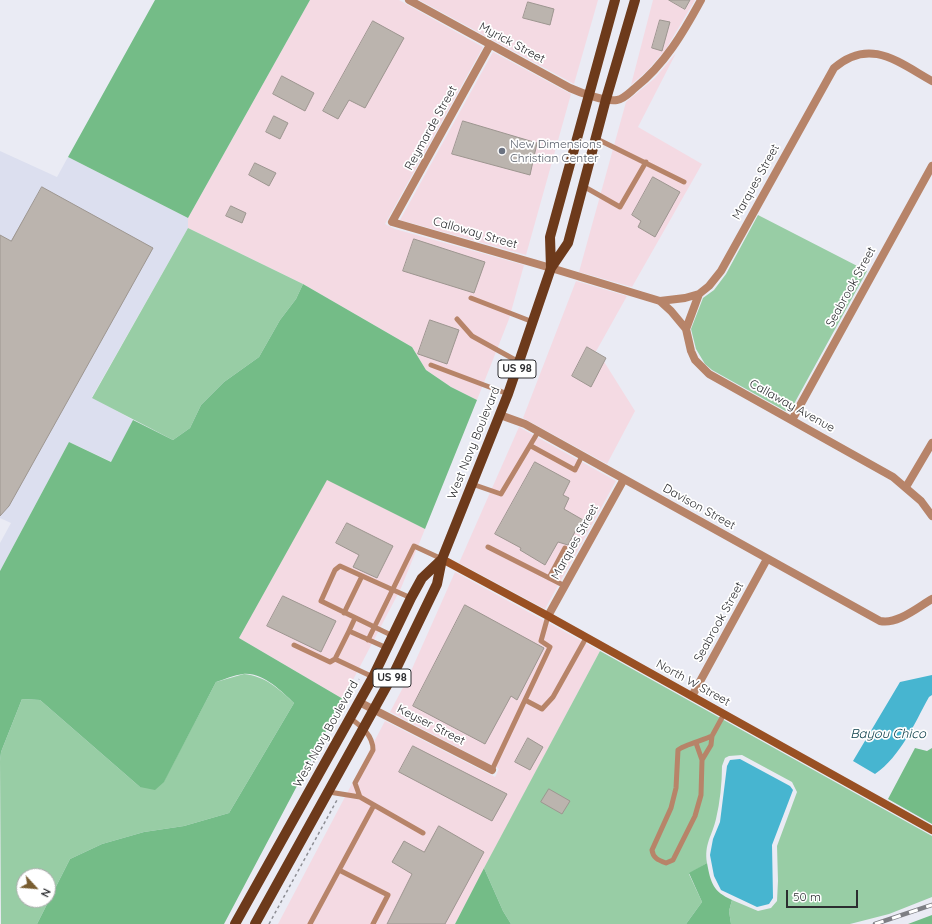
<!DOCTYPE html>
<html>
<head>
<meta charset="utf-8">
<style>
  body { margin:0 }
  #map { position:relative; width:932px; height:924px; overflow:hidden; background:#eaebf4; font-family:Quicksand,sans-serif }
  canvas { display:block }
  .north { position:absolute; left:16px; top:868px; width:40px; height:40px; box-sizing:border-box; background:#fff; border:1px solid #ababac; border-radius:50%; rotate:116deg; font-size:11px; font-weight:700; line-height:16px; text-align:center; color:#2c2d30 }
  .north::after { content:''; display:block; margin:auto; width:14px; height:18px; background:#795d30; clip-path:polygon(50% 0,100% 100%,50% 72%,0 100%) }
  .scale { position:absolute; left:786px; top:890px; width:72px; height:18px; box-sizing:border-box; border:2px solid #2c2d30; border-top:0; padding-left:5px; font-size:12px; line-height:14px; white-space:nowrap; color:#2c2d30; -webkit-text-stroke:3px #fff; paint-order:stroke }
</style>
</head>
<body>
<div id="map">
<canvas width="932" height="924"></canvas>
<div class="north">N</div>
<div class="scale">50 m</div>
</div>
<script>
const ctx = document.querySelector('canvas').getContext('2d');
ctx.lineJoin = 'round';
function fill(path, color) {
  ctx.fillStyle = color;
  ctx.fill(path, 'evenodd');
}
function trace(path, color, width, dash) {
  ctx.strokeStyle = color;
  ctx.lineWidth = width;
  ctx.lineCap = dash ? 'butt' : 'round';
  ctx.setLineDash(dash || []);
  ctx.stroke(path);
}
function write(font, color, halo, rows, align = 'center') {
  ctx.font = font + ' Quicksand,sans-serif';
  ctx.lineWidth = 3.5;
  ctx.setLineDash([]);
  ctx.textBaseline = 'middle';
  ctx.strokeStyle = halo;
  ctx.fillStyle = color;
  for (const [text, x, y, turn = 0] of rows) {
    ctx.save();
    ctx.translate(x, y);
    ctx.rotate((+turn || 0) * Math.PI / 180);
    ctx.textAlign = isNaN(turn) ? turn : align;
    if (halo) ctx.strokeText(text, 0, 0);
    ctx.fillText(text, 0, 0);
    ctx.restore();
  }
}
fill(new Path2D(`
  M310 0H399L483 47 385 224 395 229 524 265 509 319 477 400 451 387 426 370 412 347 303 284 188 228V218Z
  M419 0H598L574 84Z
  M653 0H695L666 49 647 71 631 85Z
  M493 52 571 94 526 255 400 220Z
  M676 53 638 127 702 164 632 287 579 272 626 102 655 78Z
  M576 281 627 296 594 355 603 360 635 411 607 464 523 418Z
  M519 427 616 481 545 609 459 563Z
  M327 479 425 529 401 588 343 699 239 638Z
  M455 572 600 651 455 924H278L385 721 495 777 499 769 390 712 407 680Z`), '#f4dae3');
fill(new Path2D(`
  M0 151 57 177 68 157 188 218V228L92 397 133 420 112 462 69 442 0 571V543L11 523 0 518Z`), '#dcdfef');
fill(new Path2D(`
  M758 215 867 271 789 413 712 370 705 364 696 349 691 329 703 298 714 290 726 274Z
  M188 228 303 284 296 299 280 320 259 357 224 382 201 405 190 428 173 440 92 398Z
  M600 651 932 836V897L889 914 850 924H731L729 911 732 900 758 911 771 908 777 901 778 881 777 846 797 792 792 782 742 755 729 756 725 758 722 766C722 783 720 802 716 819 712 836 704 844 707 863L689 874 702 902 686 924H511L503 911 484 868Z
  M244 674C265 676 279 689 294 703L229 813 184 826 144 832 102 844 70 859 37 924H1L0 761 1 752 22 699 40 700 140 787 164 781 216 682ZM24 876H48V900H24Z`), '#98cda5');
fill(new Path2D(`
  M155 0H310L188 218 68 157Z
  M303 284 412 347 426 370 451 387 477 400 425 529 327 480 239 638 343 699 224 924H37L70 859 102 844 144 832 184 826 229 813 294 703C281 691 263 672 243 674 234 675 225 679 216 682L164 782 155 790 140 787 40 700 22 699 1 752 0 761V571L69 442 111 462 133 420 173 440 190 428 201 405 224 382 259 357 280 320 296 299Z
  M915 748 927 751 932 748V824L888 799Z
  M707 863C711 884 713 891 732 900L729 911 731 924H686L702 902 689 873Z
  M484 868 503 911 511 924H455Z
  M932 915V924H908Z`), '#74bc87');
fill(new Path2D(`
  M932 675V695L929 697C914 724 901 756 875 774L853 761 900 682Z
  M740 759 790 786 793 790 772 845 773 898 769 904 757 907 721 890 714 876 710 855 713 839 720 822 727 766 730 760Z`), '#47b5d0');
const building = new Path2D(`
  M669 0H690L685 9Z
  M528 2 554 9 550 25 523 18Z
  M660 20 670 22 662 51 652 48Z
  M373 21 404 38 365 108 349 100 338 119 323 111Z
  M282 76 314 93 305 111 273 94Z
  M274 116 288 123 280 139 266 132Z
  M463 121 537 143 530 175 452 154Z
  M255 163 276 173 269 186 249 175Z
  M653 177 680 192 655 237 638 227 641 221 632 215Z
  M42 187 153 248 9 506 0 516V235L11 241Z
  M231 206 246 213 242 223 226 216Z
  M414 239 485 262 474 293 403 271Z
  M430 320 459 330 447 364 418 354Z
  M587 347 606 358 591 387 572 376Z
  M535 462 570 481 563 495 569 498 564 509 590 524 584 535 576 530 568 545 558 542 545 565 520 550 521 548 495 534Z
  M347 523 393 546 377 578 353 567 359 555 336 543Z
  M283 596 336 621 321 652 267 626Z
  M465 605 544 648 517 700 511 696 485 744 413 706Z
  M528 738 543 747 530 770 515 762Z
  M413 746 507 794 492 821 399 772Z
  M549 789 570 801 562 814 541 802Z
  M439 826 484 852 445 924H387L412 874 392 862 404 841 424 852Z`);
fill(building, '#bbb4ae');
trace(building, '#9d9690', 1);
trace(new Path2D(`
  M310 769 359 679
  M269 924 337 800`), '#8d8e94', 1.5, [3, 3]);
trace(new Path2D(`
  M595 138 684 182
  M583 186 620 207 646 162
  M471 298 533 322
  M457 319 472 336 519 362
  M431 365 508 394
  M531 446 575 470 582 456
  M472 484 501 494 538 432
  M488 547 565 586
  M549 578 565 548
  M344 613 362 576
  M548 616 541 641 550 647 525 700 542 709 553 697 586 638
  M349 631 355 618
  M393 636 321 601 335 570 340 566 411 598
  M368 640 414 546 442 559
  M294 645 330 662 335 659
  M373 677 335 659 349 631 387 648
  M350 718C361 726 373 735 373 750L355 783 360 797 423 833
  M712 736C704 740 683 745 678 750L676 788 671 808 652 850C653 858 658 860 666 863L673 860 695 816 701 795 702 760 711 745 712 736 724 714
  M696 743 702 760
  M492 770 525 700
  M329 792 360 797
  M339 870 388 895 373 924
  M310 924 374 805`), '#b78469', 5);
trace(new Path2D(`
  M409 0 570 88C581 93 606 102 617 100 624 99 630 92 635 88 665 64 683 33 701 0
  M490 45 392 222 551 268 660 301 671 311 686 329 691 351 695 360 709 374 893 477 921 501 932 516
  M660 301 685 298 699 294
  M686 329 699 294 709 286 721 271 834 68C870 37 898 62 932 81
  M500 415 525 424 880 621C897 625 918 607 932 599
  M792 420 932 166
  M906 487 932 443
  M548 616 624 479
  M692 696 767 559
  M359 702 492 770`), '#b78469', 8);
trace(new Path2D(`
  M442 559 548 616 932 830`), '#995023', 8);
trace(new Path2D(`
  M551 268 550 237 615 0
  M235 924 373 677 411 598 422 578 442 559
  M255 924 395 671 437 584 442 559 508 394 551 268 568 243 606 99 635 0`), '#6d3a1b', 10);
const rail = new Path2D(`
  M875 924 932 905`);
trace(rail, '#7e7f84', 4.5);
trace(rail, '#fff', 3, [9]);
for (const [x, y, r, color] of [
  [502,151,4,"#6b7280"]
]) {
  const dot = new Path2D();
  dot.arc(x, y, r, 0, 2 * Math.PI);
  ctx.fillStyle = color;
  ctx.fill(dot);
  trace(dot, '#fff', 1.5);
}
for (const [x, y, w] of [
  [517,369,38],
  [392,678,38]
]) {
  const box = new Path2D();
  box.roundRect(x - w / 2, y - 9, w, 18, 3);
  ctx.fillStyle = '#fff';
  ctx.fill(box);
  trace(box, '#2c2d30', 1);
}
write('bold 11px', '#2c2d30', null, [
  ["US 98",517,369],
  ["US 98",392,678]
]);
write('12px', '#2c2d30', '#fff', [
  ["Myrick Street",512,43,28],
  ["Reymarde Street",431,128,-61],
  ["Marques Street",756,182,-61],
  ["Calloway Street",475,233,16],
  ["Seabrook Street",851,287,-61],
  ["Callaway Avenue",792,406,29],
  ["West Navy Boulevard",474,443,-68],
  ["Davison Street",699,507,29],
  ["Marques Street",575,542,-61],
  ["Seabrook Street",719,622,-61],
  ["North W Street",693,683,29],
  ["Keyser Street",431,725,27],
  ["West Navy Boulevard",326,734,-61]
]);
write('12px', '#5b616d', '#fff', [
  ["New Dimensions",510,144],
  ["Christian Center",510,158]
], 'left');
write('italic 13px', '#053a45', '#fff', [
  ["Bayou Chico",888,734]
]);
</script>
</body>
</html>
